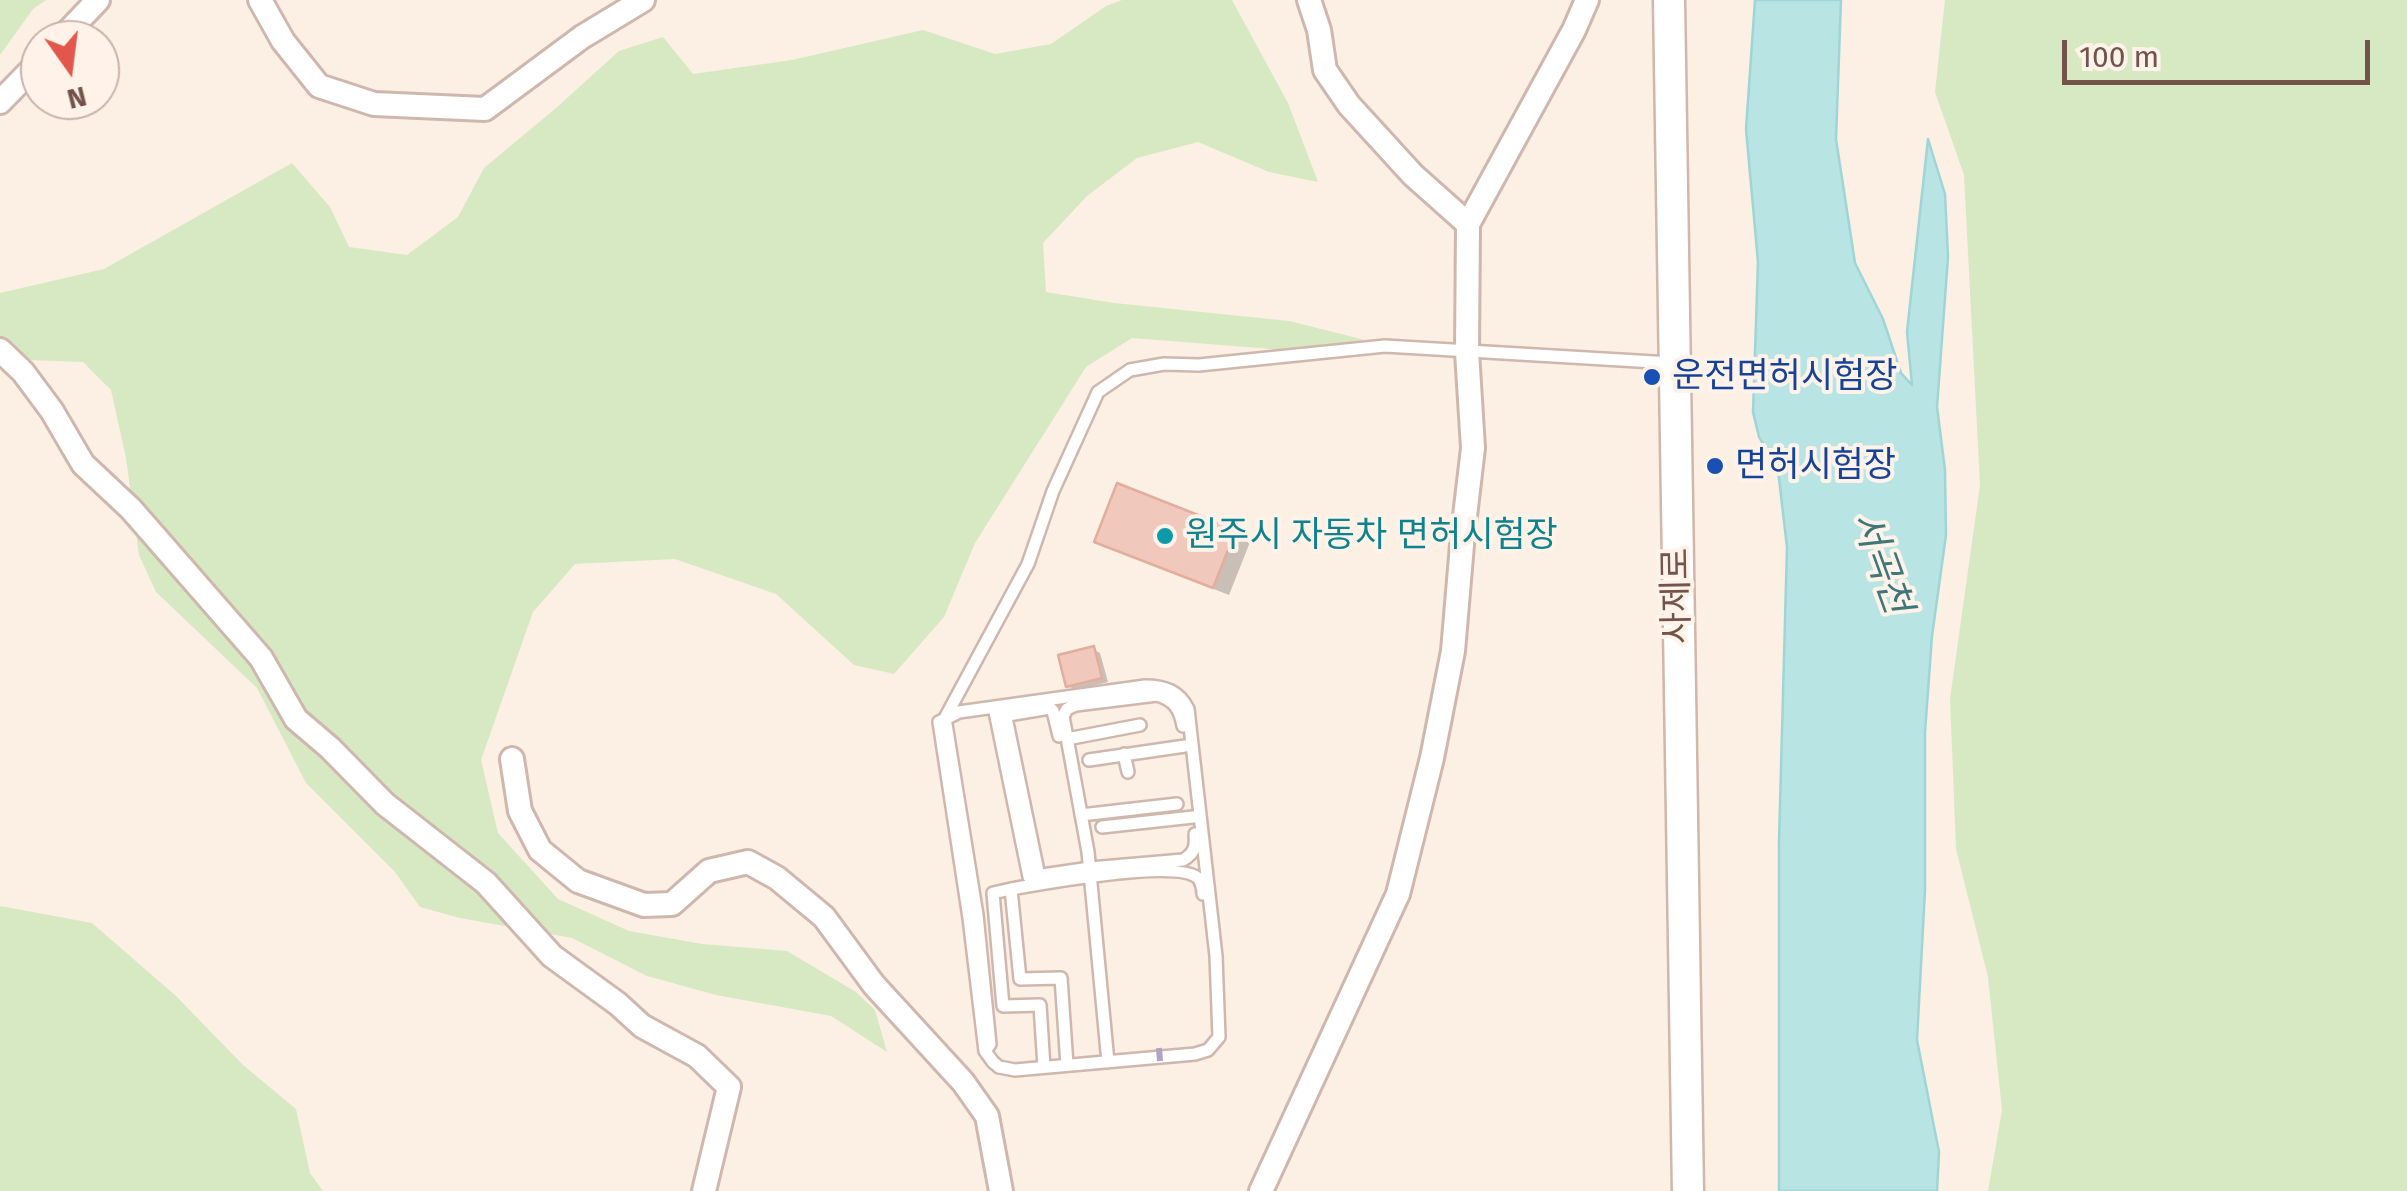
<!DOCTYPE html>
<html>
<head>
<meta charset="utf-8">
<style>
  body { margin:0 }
  #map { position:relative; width:2407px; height:1191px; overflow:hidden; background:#fcefe4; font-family:"Fira Sans",sans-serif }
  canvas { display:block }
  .north { position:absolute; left:20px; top:20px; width:100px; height:100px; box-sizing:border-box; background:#fff3e9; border:2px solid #c7b3a9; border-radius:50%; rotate:166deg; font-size:28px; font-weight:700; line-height:40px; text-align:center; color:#73534a }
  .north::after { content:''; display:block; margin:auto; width:35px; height:45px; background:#e2574c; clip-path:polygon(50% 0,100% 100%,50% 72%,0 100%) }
  .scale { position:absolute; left:2062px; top:40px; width:308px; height:45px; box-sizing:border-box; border:5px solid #73534a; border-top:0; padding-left:12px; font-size:30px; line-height:35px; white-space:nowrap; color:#73534a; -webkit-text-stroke:8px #fff3e9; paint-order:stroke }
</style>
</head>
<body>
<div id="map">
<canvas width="2407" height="1191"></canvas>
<div class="north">N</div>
<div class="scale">100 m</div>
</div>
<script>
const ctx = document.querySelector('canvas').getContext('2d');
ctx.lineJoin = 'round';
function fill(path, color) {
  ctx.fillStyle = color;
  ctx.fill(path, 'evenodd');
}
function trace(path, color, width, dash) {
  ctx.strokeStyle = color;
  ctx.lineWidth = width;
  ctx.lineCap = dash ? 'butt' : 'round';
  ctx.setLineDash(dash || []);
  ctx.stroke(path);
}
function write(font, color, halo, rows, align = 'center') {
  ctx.font = font + ' "Fira Sans","Noto Sans KR",sans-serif';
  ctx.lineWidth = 8;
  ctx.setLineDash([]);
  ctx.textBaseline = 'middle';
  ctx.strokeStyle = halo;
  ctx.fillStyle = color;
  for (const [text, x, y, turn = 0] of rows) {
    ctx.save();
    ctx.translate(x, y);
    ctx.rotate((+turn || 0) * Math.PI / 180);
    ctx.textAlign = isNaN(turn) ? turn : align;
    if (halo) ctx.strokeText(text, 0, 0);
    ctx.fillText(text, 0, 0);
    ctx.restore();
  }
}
fill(new Path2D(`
  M0 0H46L33 9 0 55Z
  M1122 0H1232L1288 103 1318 182 1269 172 1198 142 1137 158 1087 196 1043 243 1046 292 1114 303 1289 321 1365 340 1310 352 1132 338 1086 367 975 543 944 617 894 674 854 665 776 594 675 559 575 564 533 612 481 760 498 833 558 899 629 931 702 944 787 951 856 992 875 1010 887 1052 831 1016 716 995 647 976 572 938 460 918 420 907 395 872 306 783 257 688 156 592 139 555 126 458 111 390 83 362 0 359V293L104 269 292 163 330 207 349 247 407 255 458 217 484 168 556 108 619 51 663 37 693 74 792 60 923 30 995 54 1051 44 1106 6Z
  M1945 0H2407V1191H1988L2002 1110 1988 977 1956 849 1950 699 1980 485 1964 175 1935 92Z
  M0 906 92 923 176 996 243 1065 296 1109 310 1173 323 1191H0Z`), '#d7e9c2');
const water = new Path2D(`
  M1755 0H1841L1836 139 1855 263 1883 319 1901 373 1912 385 1907 332 1928 139 1945 194 1948 257 1937 407 1945 470 1946 535 1932 636 1925 732V890L1917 1040 1939 1152 1937 1191H1779V842L1787 547 1778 470 1759 437 1753 412 1758 262 1746 129Z`);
fill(water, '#b9e4e4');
trace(water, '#9fd5d6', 2.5);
fill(new Path2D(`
  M1235 533 1250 542 1229 595 1112 549 1097 540Z
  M1093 649 1100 653 1108 682 1075 690 1068 686Z`), '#0003');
const building = new Path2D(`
  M1117 483 1236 530 1213 588 1094 542Z
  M1094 646 1102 678 1066 687 1058 655Z`);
fill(building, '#f0c9bc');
trace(building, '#e2ad9d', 2.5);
const lane = new Path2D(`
  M1145 686C1165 686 1179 691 1188 709L1216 956 1219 1037 1208 1050 1195 1054 1015 1070 999 1067 993 1062 985 1051 969 918 939 722 959 712Z
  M994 707 1029 877 1090 868 1183 860C1195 853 1196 846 1195 834
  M1004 708 1039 876
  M996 717 1050 708 1053 711 1059 736
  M1067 739 1140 725
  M1124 754 1128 772
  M1089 760 1185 746
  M1081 815 1177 804
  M1102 827 1193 817
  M1011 889 993 893 1003 1006 1040 1005 1044 1067
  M985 1051 990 1044 977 915 945 718 1028 564 1053 491 1098 392 1130 370 1164 364 1199 365 1385 346 1671 363
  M1108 1062 1088 852 1063 716 1067 709 1076 705 1157 695C1174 700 1180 709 1183 726
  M1067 1065 1061 978 1020 979 1011 889C1041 884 1180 858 1199 879 1202 884 1203 889 1203 894`);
const street = new Path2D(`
  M260 0 283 41 319 86 374 104 485 109 582 37 643 0
  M1309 0 1319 30 1325 70 1349 105 1413 175 1468 224
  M60 40 98 0
  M0 102 40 61
  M0 350 23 372 52 411 83 464 131 509 261 658 296 719 330 748 385 804 486 883 552 956 618 1004 642 1026 697 1056 729 1087 704 1191
  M512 759 520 811 540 850 578 881 644 905 672 904 709 871 748 862 777 878 824 917 874 985 963 1082 987 1116 1001 1191
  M1261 1191 1398 894 1432 758 1453 651 1463 533 1473 448 1467 352 1468 224 1574 30 1587 0`);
const secondary = new Path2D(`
  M1669 0 1688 1191`);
trace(lane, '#cfb7ad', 16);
trace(street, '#cfb7ad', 28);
trace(secondary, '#d1b6ab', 35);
trace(lane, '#fff', 11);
trace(street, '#fff', 22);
trace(secondary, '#fff', 30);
trace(new Path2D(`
  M1159 1048 1160 1061`), '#b0a3c4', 6, [15, 10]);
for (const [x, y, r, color] of [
  [1652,377,10,"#1a4fb4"],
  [1715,466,10,"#1a4fb4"],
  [1165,536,10,"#0f9aa8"]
]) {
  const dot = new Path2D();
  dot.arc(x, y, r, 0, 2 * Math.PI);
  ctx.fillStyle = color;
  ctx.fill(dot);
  trace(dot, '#fff3e9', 4);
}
write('35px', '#164399', '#fff3e9', [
  ["운전면허시험장",1672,377],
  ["면허시험장",1735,466]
], 'left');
write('35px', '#0d838f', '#fff3e9', [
  ["원주시 자동차 면허시험장",1185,536]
], 'left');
write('35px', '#73534a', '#fff3e9', [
  ["사제로",1678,596,-91]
]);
write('italic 38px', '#3f7778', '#fff3e9', [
  ["서곡천",1880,563,70]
]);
</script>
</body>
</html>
